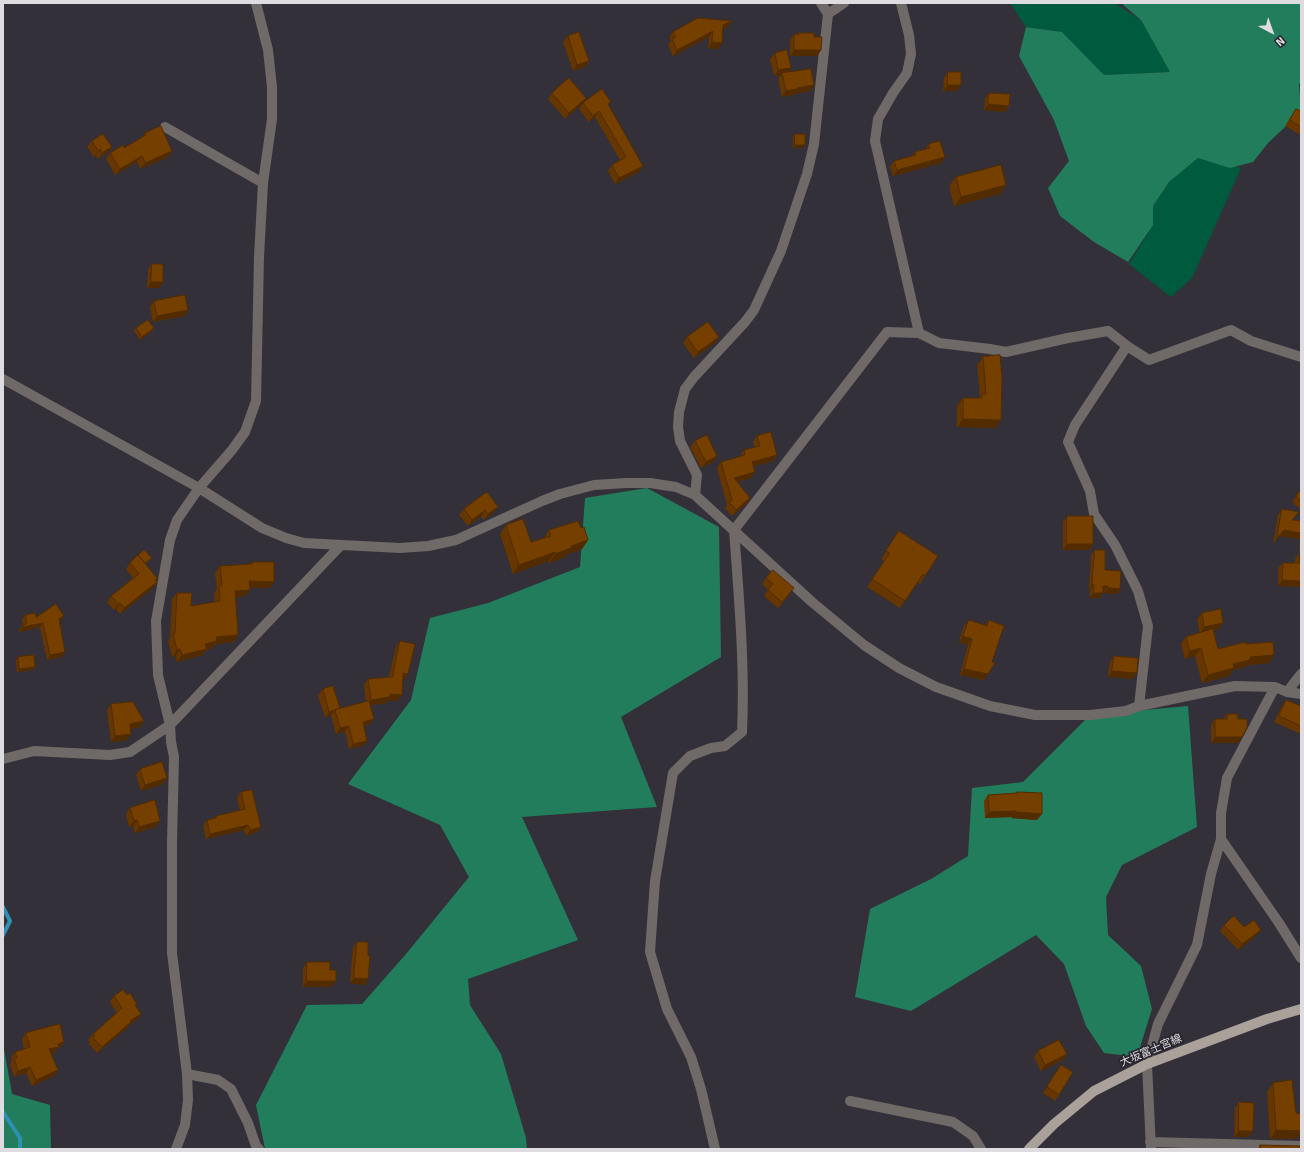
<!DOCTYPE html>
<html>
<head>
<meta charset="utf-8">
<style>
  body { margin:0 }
  #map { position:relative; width:1304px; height:1152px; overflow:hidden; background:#343039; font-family:Signika,sans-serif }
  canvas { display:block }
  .frame { position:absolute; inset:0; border:4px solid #dedbe1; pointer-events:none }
  .north { position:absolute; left:1252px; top:12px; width:40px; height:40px; -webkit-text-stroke:3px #2a262f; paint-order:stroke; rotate:139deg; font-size:11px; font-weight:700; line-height:16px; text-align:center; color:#dedbe1 }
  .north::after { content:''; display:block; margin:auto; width:14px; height:18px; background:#dedbe1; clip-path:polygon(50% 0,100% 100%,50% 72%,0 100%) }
</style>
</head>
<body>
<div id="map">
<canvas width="1304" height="1152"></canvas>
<div class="frame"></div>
<div class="north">N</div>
</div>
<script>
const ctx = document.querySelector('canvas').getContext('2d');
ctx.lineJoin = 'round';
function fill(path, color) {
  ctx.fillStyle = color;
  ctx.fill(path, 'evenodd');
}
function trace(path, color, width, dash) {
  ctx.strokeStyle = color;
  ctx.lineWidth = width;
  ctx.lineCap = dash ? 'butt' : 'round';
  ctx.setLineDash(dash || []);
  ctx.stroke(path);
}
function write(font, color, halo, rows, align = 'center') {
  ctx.font = font + ' Signika,"Noto Sans JP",sans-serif';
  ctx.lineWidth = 3.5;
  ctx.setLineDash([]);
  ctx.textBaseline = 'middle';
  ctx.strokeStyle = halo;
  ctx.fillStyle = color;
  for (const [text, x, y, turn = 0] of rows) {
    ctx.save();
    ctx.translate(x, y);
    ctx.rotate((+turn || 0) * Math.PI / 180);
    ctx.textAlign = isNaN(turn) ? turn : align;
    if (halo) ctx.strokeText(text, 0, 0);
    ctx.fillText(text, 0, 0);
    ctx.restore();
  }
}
fill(new Path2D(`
  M1010 3H1115L1141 20 1170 72 1104 75 1062 32 1026 27Z
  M1198 158 1241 168 1192 278 1171 297 1129 264 1151 228 1153 206 1169 182Z`), '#005a3e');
fill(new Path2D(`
  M1121 3H1301V82L1299 84 1301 112 1268 143 1253 162 1230 168 1198 158 1169 182 1153 206V225L1128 262 1094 242 1060 216 1048 188 1069 161 1054 120 1019 56 1026 27 1062 32 1104 75 1170 72 1141 20Z
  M647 488 719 527 721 657 621 717 657 807 522 817 578 940 468 979 470 1005 501 1054 526 1138 527 1149H265L256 1105 307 1005 362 1004 406 954 469 877 440 825 348 784 411 700 430 618 488 603 580 567 585 498Z
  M1188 706 1197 827 1122 865 1106 897 1108 935 1141 966 1152 1009 1137 1057 1104 1053 1086 1026 1064 964 1036 935 911 1011 855 997 870 909 931 879 968 856 972 788 1023 782 1090 715Z
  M3 1043 12 1094 50 1105 51 1149H3Z`), '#217d5c');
trace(new Path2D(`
  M3 907 10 921 3 935
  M3 1112 20 1138V1149`), '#2e90b0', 4);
trace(new Path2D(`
  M901 3 909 35 911 54 907 73 893 93 878 119 875 141 919 333 939 343 990 349 1006 352 1068 338 1108 331 1127 346 1149 360 1231 330 1251 341 1301 357
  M828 14 844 3
  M165 127 263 183
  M1127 346 1075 425 1068 442 1090 491 1094 514 1115 545 1138 591 1148 626 1139 706
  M3 379 199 488 262 528 286 538 304 543 400 548 428 546 456 540 542 501 560 494 594 485 626 483H650L676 487 695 495 812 602 864 645 899 668 936 687 990 706 1035 715H1090L1126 711 1139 706 1235 686 1275 687 1287 692 1301 694
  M695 495 697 475 680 441 678 427 679 412 685 389 694 377 745 322 754 310 781 251 807 174 814 144 828 14 821 3
  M1287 692 1301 674
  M3 759 34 751 110 755 130 752 170 725 341 545
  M1221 839 1279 923 1301 958
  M187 1074 218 1080 231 1089 248 1123 256 1146 259 1149
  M850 1101 953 1122 973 1136 981 1149
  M1150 1142 1301 1146
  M176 1149 185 1125 188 1100 187 1074 172 953V843L174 757 171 742 170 725 158 675 156 621 170 540 177 520 199 488 232 450 245 432 256 401 259 257 263 183 272 119V87L268 50 256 3
  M715 1149 701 1089 691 1057 667 1009 650 952 653 909 655 881 673 773 690 756 711 748 725 746 742 732C745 665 739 598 734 530L887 332 919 333
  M1151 1149 1147 1064 1158 1024 1197 945 1211 874 1221 839V813L1227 778 1275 687`), '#6f6a67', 10);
trace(new Path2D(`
  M1029 1149 1054 1124 1094 1091 1147 1064 1267 1019 1301 1009`), '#aaa19b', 10);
fill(new Path2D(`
  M728 27 723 29 722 43 718 49 708 48 709 37 673 56 668 45 671 41 669 38 673 32Z
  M798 33 814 37 821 50 817 56H790V40L794 34H797Z
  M568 36 585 67 573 71 563 42Z
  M775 53 787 72 810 91 794 94 793 95 782 97 778 79 781 75 774 76 770 59Z
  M948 72 957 91H943L944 78Z
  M552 93 586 98 582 104 565 119 548 99Z
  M989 93 1009 106 1005 112 984 110 985 99Z
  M583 103 609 105 639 172 615 184 608 171 612 165 620 160 595 117 589 122 579 109Z
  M1296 109 1301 111V135L1285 126 1292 115Z
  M145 133 168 157 140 169 137 162 115 175 106 159 110 153 124 148 141 138Z
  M795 134 803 148H793V137Z
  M92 141 112 147 107 153 98 159 96 155 94 157 87 147Z
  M929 144 945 157 941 163 893 176 890 167 894 161 912 156 915 152 925 149Z
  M956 177 1000 194 954 206 949 186Z
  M152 264 163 282 159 288H147L148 270Z
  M154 301 188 310 184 316 153 322 150 307Z
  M136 328H154L152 331 140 340 134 331Z
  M687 337 715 343 694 358 683 343Z
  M983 357 1001 420 995 428 957 427V406L963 398H979L980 397 977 365Z
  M757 436 777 455 773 461 754 466 751 478 737 482 750 498 746 504 732 516 725 508 727 505 717 468 721 462 740 457 744 450 755 447 753 442Z
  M695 441 717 456 713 462 701 468 690 447Z
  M1301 490V510L1292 502Z
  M487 492 493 513 484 520 481 516 468 526 459 515 464 509Z
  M1282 509 1292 520 1301 521V587L1278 586V568L1283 563H1295V559L1299 554 1300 539 1279 536 1273 544 1278 515Z
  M1067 516 1093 544 1089 550H1063V522Z
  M506 525 531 542 544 538 549 530 581 528 588 540 582 549 568 554 565 557 549 563V561L513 574 500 534Z
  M899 531 925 576 920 584 917 582 900 608 867 587 884 561 881 559Z
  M1095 550 1105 570 1120 589 1117 594 1104 593V591H1103L1099 598H1090V590H1089L1091 555Z
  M137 556 149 561 145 564 157 582 153 588 120 614 116 609 114 610 107 602 111 596 133 578 126 569 130 563Z
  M252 562 274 582 269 588H250L245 596 236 597 238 635 234 642 216 644 212 648 206 650 202 655 177 662 176 656 172 657 168 641 170 638 172 599 177 593 191 606 215 602 214 593 217 589 215 573 220 566 251 564Z
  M766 578 790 594 778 608 764 596 768 590 762 584Z
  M1202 613 1219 629 1213 630 1218 649 1246 644 1269 663 1247 665 1245 667 1233 670 1229 676 1202 683 1195 656 1185 659 1181 644 1186 637 1200 633 1197 619Z
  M25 615 60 621 59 622 65 652 62 657 47 660 40 627 19 632 18 631 23 625 22 620Z
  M969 620 985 625 989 620 984 680 960 675 968 645 959 642 964 626Z
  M400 641 408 674 404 680H403L402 695 397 701 387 700 386 703 370 705 374 719 370 724 364 726 363 746 349 749 345 731 336 734 331 715 325 718 318 695 323 689 340 708 339 709 366 702 364 685 368 679 389 677 396 647Z
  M1114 656 1137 673 1132 679 1108 677 1110 662Z
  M18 657 35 667 33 670 17 672 16 660Z
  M1286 700 1301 706V734L1274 722 1282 706Z
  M111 704 140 727 130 729 127 740 111 742 107 710Z
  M1227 714 1238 719V743H1211V725L1215 719H1223Z
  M140 769 167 778 163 784 141 791 136 775Z
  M241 792 261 827 257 832 246 836 244 830 206 839 203 826 207 820 214 819 216 816 240 810 237 798Z
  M1017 792 1037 820 1011 818V817L985 818 984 801 988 795 1016 793Z
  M130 808 156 827 135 833 133 826 129 827 126 814Z
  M1224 925 1244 927 1256 936 1238 950 1220 931Z
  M357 942 368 955 365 985 350 983 353 947Z
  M307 962 330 970 331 987H303V968Z
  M114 996 136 1006 137 1020 130 1024 127 1028 97 1053 89 1044 90 1042 88 1040 93 1034 117 1013 110 1002Z
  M26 1033 60 1048H57L55 1053 51 1054 58 1070 54 1076 32 1086 26 1073 14 1077 10 1064 12 1061 11 1058 15 1052 24 1049 22 1039Z
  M1038 1051 1067 1054 1063 1060 1041 1071 1034 1057Z
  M1061 1065 1059 1095 1055 1101 1043 1093Z
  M1273 1083 1298 1136 1296 1139H1270L1267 1092Z
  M1239 1102 1249 1137H1234L1235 1108Z`), '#653600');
fill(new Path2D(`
  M732 21 728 27 719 31 723 25Z
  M713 31 709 37 673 56 677 50Z
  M712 42 722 43 718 49 708 48Z
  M794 50H821L817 56H790Z
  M589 61 585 67 573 71 577 65Z
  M791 68 786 74 782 73 781 75 774 76 778 70Z
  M814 85 810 91 794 94 793 95 782 97 786 91 797 88Z
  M948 85H961L957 91H943Z
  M586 98 582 104 565 119 569 113Z
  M988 104 1009 106 1005 112 984 110Z
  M599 111 595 117 589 122 593 116Z
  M795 145H805L803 148H793Z
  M112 147 107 153 98 159 102 153Z
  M100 149 96 155 94 157 98 151Z
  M172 151 168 157 140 169 145 163Z
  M142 156 137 162 115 175 120 169Z
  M945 157 941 163 893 176 897 170Z
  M643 166 639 172 615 184 619 178Z
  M1006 185 1000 194 954 206 961 197Z
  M151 282H163L159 288H147Z
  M188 310 184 316 153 322 157 316Z
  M154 328 152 331 140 340 142 337Z
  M719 337 715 343 694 358 698 352Z
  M963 419 1001 420 995 428 957 427Z
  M777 455 773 461 748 468 752 462Z
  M717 456 713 462 701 468 706 462Z
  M755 472 751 478 729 484 734 478Z
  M750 498 746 504 732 516 736 510Z
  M498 507 493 513 484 520 488 514Z
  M485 510 481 516 468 526 472 520Z
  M1284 530 1301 533V538L1300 539 1279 536 1273 544Z
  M588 540 582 549 568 554 565 557 549 563 555 554 571 546Z
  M1067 544H1093L1089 550H1063Z
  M555 552 549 561 513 574 519 565Z
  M1282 580 1301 581V587L1278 586Z
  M249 581 274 582 269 588H244Z
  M157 582 153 588 120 614 124 608Z
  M1092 585H1094L1090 590H1089Z
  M1103 586H1108L1104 591H1100Z
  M1108 588 1120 589 1117 594 1104 593Z
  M250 590 245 596 231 598 235 591Z
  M1093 593H1103L1099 598H1090Z
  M120 603 116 609 114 610 118 604Z
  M64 616 60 621 55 624 59 619Z
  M43 623 40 627 19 632 22 627Z
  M1223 623 1219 629 1200 633 1204 627Z
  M238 635 234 642 216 644 212 648 206 650 202 655 177 662 182 655 205 644 216 637Z
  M963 636 972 639 968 645 959 642Z
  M1201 648 1195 656 1185 659 1190 651Z
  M180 649 176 656 172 657 177 650Z
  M65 652 62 657 47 660 50 655Z
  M1274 655 1269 663 1247 665 1245 667 1233 670 1229 676 1202 683 1208 675 1250 657Z
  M35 667 33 670 17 672 19 669Z
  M964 669 988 674 984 680 960 675Z
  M1112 671 1137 673 1132 679 1108 677Z
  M403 673 408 674 404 680 399 679Z
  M390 694 402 695 397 701 387 700 386 703 367 706 371 700Z
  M340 708 336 714 335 710 331 715 325 718 329 712Z
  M374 719 370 724 359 727 363 722Z
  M144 721 140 727 126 730 130 724Z
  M349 726 345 731 336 734 340 728Z
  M131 734 127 740 111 742 115 736Z
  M1215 737H1242L1238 743H1211Z
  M367 741 363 746 349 749 353 744Z
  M167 778 163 784 141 791 145 785Z
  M1016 811 1011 817 985 818 989 812Z
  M1016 812 1042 814 1037 820 1011 818Z
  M137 820 133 826 129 827 134 821Z
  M160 821 156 827 135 833 139 827Z
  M248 825 244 830 206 839 210 834Z
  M261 827 257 832 246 836 250 830Z
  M1261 930 1256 936 1238 950 1242 944Z
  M354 978 368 979 365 985 350 983Z
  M307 981H336L331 987H303Z
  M141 1014 137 1020 130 1024 127 1028 97 1053 102 1047 130 1021Z
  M64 1042 60 1048H57L55 1053 45 1055 49 1049 58 1044Z
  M1067 1054 1063 1060 1041 1071 1045 1065Z
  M30 1067 26 1073 14 1077 18 1071Z
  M58 1070 54 1076 32 1086 36 1080Z
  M1301 1128V1136H1298L1296 1139H1270L1276 1130Z
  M1239 1131H1253L1249 1137H1234Z`), '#522c00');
const building = new Path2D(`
  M698 18 732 21 723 25 722 43 712 42 713 31 677 50 672 39 676 37 673 32Z
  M579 32 589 61 577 65 568 36Z
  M798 33H814V37H822L821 50H794V34L798 35Z
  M787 50 791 68 778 70 775 53Z
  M811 69 814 85 797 88V89L786 91 782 73Z
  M948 72H961V85H948Z
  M569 78 586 98 569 113 552 93Z
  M602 89 611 102 608 104 643 166 619 178 612 165 626 157 599 111 593 116 583 103Z
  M989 93 1010 94 1009 106 988 104Z
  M1296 109 1301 111V127L1290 120Z
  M161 126 172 151 145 163 142 156 120 169 110 153 123 145 124 148 146 135 145 133Z
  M103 134 112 147 102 153 100 149 98 151 92 141Z
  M795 134H805V145H795Z
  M940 141 945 157 897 170 894 161 916 155 915 152 930 148 929 144Z
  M1001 165 1006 185 961 197 956 177Z
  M152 264H163V282H151Z
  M185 295 188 310 157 316 154 301Z
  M148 320 154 328 142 337 136 328Z
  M708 322 719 337 698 352 687 337Z
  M1000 355 1002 378 1001 420 963 419V398H982V394H986L983 357Z
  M771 432 777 455 752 462 755 472 734 478 750 498 736 510 729 502 732 500 721 462 745 455 744 450 760 446 757 436Z
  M707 435 717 456 706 462 695 441Z
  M1301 490V501L1296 496Z
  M487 492 498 507 488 514 485 510 472 520 464 509Z
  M1282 509 1299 512 1292 520 1301 521V533L1284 530 1277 538Z
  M1067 516H1093V544H1067Z
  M523 519 531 542 551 536 549 530 578 521 581 528 584 527 588 540 571 546V548L555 554V552L519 565 506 525Z
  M899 531 938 556 925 576 923 574 905 601 872 579 890 553 886 551Z
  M144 550 152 558 145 563 138 555 137 556Z
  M1095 550H1105V570L1121 571 1120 589 1108 588V586H1103V593H1093L1094 585H1092Z
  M1300 553H1301V581L1282 580 1283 563H1299Z
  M138 555 158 579 155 580 157 582 124 608 120 603 118 604 111 596 139 574 130 563Z
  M252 562H274V582L249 581 250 590 235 591 238 635 216 637 217 641 205 644 207 649 182 655 180 649 177 650 173 634 175 633 177 593H192L191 606 220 601 219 586H222L220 566 252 564Z
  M773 570 794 588 782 602 768 590 773 584 766 578Z
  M56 604 64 616 59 619 65 652 50 655 43 623 22 627 21 626 27 623 25 615 35 613 36 617Z
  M1221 609 1223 623 1204 627 1202 613Z
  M969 620 987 626 989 620 1004 626 992 662 995 663 988 674 964 669 972 639 963 636Z
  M1213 629 1218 649 1246 642V644L1273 642 1274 655 1250 657V660L1233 664 1234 668 1208 675 1201 648 1190 651 1186 637Z
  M400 641 415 644 408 674 403 673 402 695 390 694V697L371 700 368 679 392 677Z
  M34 655 35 667 19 669 18 657Z
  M1114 656 1138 658 1137 673 1112 671Z
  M333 686 340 708 329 712 323 689Z
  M1286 700 1301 706V726L1279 716Z
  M369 701 374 719 363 722 367 741 353 744 349 726 340 728 335 710Z
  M133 702 144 721 130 724 131 734 115 736 111 704Z
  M1227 714H1238V719H1247V728L1242 737H1215V719H1227Z
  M162 762 167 778 145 785 140 769Z
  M252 790 261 827 250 830 248 825 210 834 207 820 216 818V816L245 809 241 792Z
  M1017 792 1042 793V814L1016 812V811L989 812 988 795 1017 793Z
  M155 800 160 821 139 827 137 820 134 821 130 808Z
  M1234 916 1244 927 1254 920 1261 930 1242 944 1224 925Z
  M357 942H368V955L370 956 368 979 354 978Z
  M307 962H330V970H336V981H307Z
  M123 990 127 995 130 993 137 1004 135 1005 141 1014 130 1021 131 1022 102 1047 93 1038 95 1036 93 1034 122 1008 114 996Z
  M60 1024 64 1042 58 1044 59 1047 49 1049 58 1070 36 1080 30 1067 18 1071 14 1058H17L15 1052 30 1047 26 1033Z
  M1059 1040 1067 1054 1045 1065 1038 1051Z
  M1061 1065 1073 1072 1059 1095 1047 1087Z
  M1292 1080 1296 1113 1301 1114V1131L1276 1130 1273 1083Z
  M1239 1102 1254 1103 1253 1131H1239Z
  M1260 1145 1300 1146V1149H1260Z`);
fill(building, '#753f00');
trace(building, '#522c00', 1);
write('11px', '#dedbe1', '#2a262f', [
  ["大坂富士宮線",1151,1051,-23]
]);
</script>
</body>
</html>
